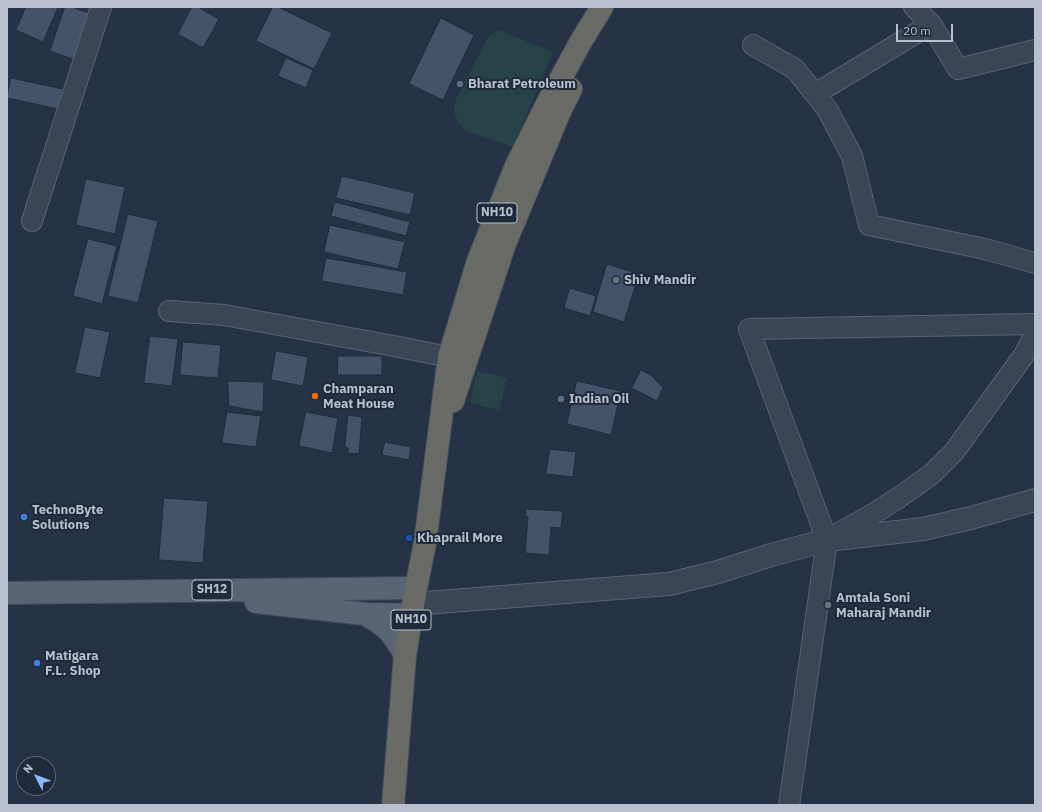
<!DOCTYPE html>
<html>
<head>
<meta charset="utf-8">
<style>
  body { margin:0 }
  #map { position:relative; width:1042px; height:812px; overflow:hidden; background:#263346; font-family:"IBM Plex Sans",sans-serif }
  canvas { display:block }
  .frame { position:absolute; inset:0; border:8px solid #b8c0cf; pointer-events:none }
  .north { position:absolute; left:16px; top:756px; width:40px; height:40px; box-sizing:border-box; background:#1f2a3b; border:1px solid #5c6676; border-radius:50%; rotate:312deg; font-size:11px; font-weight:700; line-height:16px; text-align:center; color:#b8c0cf }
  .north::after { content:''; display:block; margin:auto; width:14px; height:18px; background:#8db6ff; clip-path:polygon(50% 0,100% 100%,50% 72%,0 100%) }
  .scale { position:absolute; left:896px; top:24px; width:57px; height:18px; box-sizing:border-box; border:2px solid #b8c0cf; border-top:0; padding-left:5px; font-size:12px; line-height:14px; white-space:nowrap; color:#b8c0cf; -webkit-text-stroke:3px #1f2a3b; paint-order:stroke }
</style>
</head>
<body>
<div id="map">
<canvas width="1042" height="812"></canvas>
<div class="frame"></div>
<div class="north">N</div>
<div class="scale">20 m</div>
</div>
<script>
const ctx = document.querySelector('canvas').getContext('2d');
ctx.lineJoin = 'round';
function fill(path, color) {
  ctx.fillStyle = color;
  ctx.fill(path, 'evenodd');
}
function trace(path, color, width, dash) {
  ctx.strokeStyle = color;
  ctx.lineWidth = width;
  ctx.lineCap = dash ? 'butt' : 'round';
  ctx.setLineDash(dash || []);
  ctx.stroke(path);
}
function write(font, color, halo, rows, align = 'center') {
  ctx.font = font + ' "IBM Plex Sans",sans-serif';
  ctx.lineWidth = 4;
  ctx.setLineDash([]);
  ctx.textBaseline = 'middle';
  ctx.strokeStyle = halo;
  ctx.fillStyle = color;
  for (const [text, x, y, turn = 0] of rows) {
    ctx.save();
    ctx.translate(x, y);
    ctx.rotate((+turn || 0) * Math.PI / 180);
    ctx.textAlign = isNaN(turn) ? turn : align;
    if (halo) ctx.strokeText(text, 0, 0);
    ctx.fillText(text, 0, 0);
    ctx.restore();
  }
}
fill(new Path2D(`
  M497 31H501L553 52 513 147 466 131 458 123 454 111 456 99 488 38 490 35Z
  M477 371 507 378 499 410 470 403Z`), '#284347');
const building = new Path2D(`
  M26 7H58L43 42 16 30Z
  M65 7H72L91 14 75 60 50 51Z
  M192 7H198L219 19 203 48 178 34Z
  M273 7H278L332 33 314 69 256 41Z
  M441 18 474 35 443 100 409 84Z
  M286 58 313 70 306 88 278 76Z
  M11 78 63 89 58 109 7 98Z
  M342 176 415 193 410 215 336 198Z
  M86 179 125 187 115 234 76 225Z
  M335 202 410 222 406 236 331 216Z
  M128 214 158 221 138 303 108 296Z
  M330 225 405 242 398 269 324 252Z
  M88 239 117 246 102 304 73 296Z
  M326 258 407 272 403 295 322 281Z
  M607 264 639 274 624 322 593 312Z
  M570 288 596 296 590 316 564 308Z
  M85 327 110 332 100 378 75 373Z
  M150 336 178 339 172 386 144 383Z
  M183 342 221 345 218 378 180 375Z
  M276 351 308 357 303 386 271 380Z
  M338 356H382V375H338Z
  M641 370 651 375 663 388 657 401 632 388Z
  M228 381 264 382 263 412 229 406Z
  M577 381 621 391 611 435 567 424Z
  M227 412 261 416 256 447 222 443Z
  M306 412 338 418 332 453 299 446Z
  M348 415 362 417 359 454 348 453V448L345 447Z
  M385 442 411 447 409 460 382 455Z
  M550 449 576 452 573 477 546 474Z
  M164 498 208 501 203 563 159 560Z
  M526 509 563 511 561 528 551 527 549 555 525 553 528 517H526Z`);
fill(building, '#445369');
trace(building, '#212c3d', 1);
const minor = new Path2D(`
  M914 7 931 24 958 69 1035 50
  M753 45 795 69 827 109 852 156 869 225 985 249 1035 263
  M815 94 931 24
  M32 221 101 7
  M169 311 224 315 394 346 449 357
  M828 539 873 514 901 496 932 474 954 452 1024 355 1035 335
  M789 805 827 540 749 329 1035 324`);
const tertiary = new Path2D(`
  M413 604 669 584 718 572 771 555 827 540 923 529 971 518 1035 500`);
const primary = new Path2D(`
  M7 593 416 588
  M256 602 365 614 412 615
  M365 614C388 627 392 632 405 655`);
const trunk = new Path2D(`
  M453 401 504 246 560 111 571 89
  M393 805 405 655 416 588 425 543 449 357 478 261 516 166 547 104 580 43 602 7`);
trace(minor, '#596373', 22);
trace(tertiary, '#596373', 24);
trace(primary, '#444e5f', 24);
trace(trunk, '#455060', 24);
trace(minor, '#3a4556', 20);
trace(tertiary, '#3a4556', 22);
trace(primary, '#596475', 22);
trace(trunk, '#6a6a66', 22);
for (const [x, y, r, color] of [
  [460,84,4,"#5c6f8a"],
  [616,280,4,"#6b7280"],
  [315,396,4,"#e8710a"],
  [561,399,4,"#5c6f8a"],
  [24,517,4,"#3f7fe0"],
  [409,538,4,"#1a4fb4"],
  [828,605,4,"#6b7280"],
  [37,663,4,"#3f7fe0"]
]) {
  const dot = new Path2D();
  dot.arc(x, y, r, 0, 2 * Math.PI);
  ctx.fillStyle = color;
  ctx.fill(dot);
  trace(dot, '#1f2a3b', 1.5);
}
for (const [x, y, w] of [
  [497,213,40],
  [212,590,40],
  [411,620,40]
]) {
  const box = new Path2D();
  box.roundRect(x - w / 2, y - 10, w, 20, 3);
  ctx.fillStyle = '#1f2a3b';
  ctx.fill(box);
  trace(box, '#b8c0cf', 1);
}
write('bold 12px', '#b8c0cf', null, [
  ["NH10",497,213],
  ["SH12",212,590],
  ["NH10",411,620]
]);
write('bold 13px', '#b8c0cf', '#1f2a3b', [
  ["Bharat Petroleum",468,84],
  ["Shiv Mandir",624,280],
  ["Champaran",323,389],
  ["Meat House",323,404],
  ["Indian Oil",569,399],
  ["TechnoByte",32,510],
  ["Solutions",32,525],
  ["Khaprail More",417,538],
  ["Amtala Soni",836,598],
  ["Maharaj Mandir",836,613],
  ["Matigara",45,656],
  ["F.L. Shop",45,671]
], 'left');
</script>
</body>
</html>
